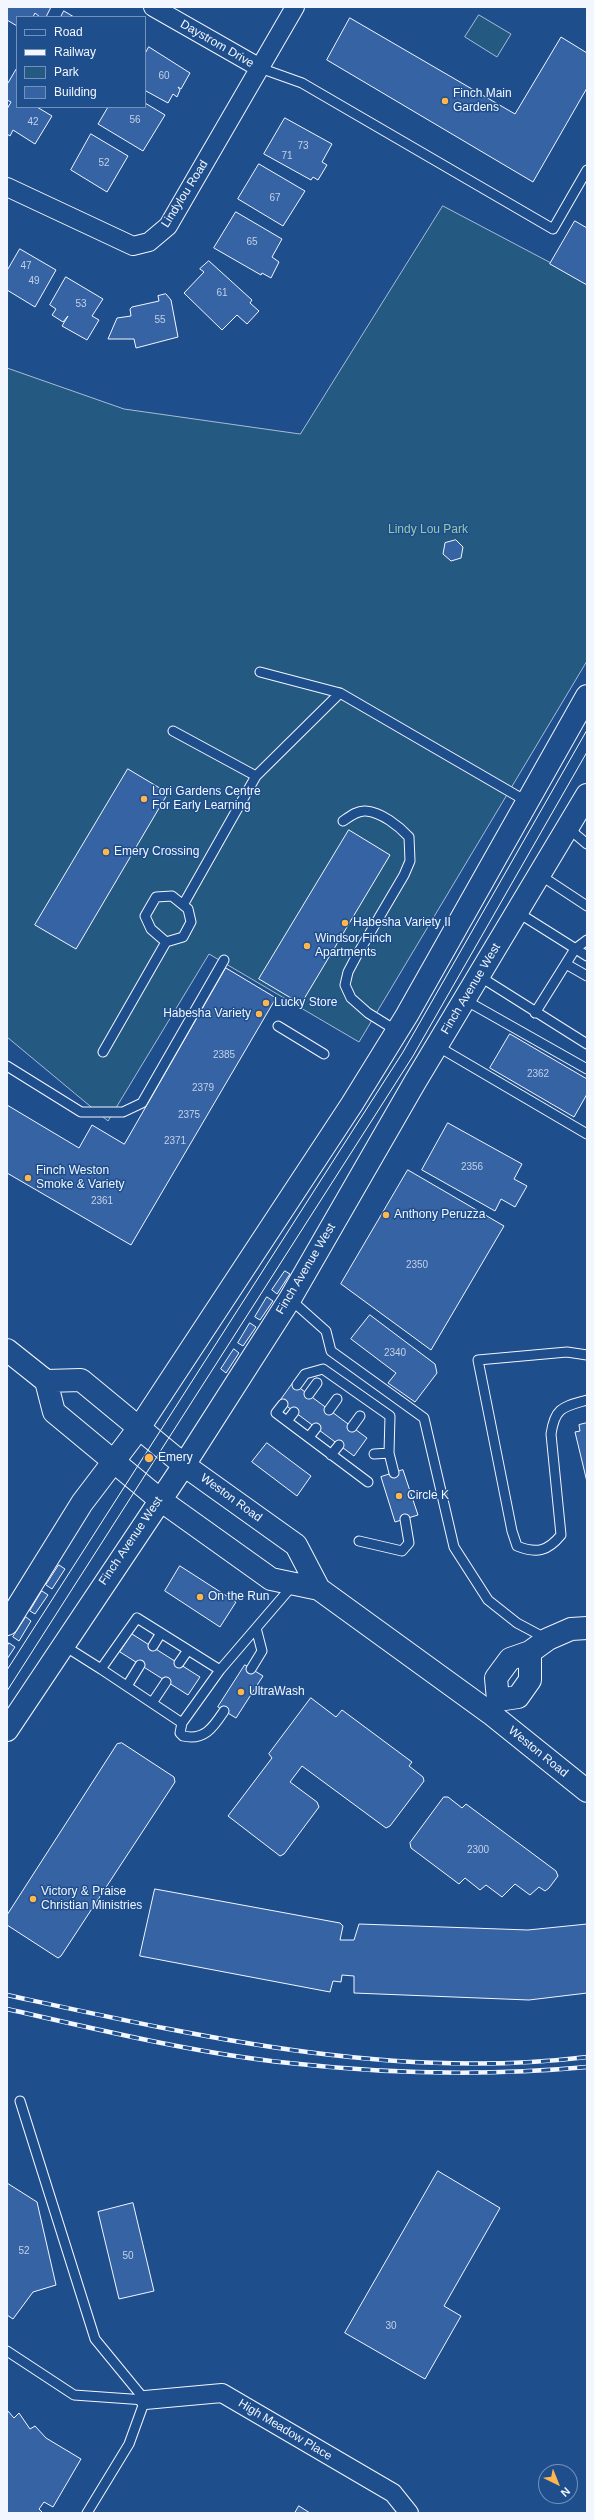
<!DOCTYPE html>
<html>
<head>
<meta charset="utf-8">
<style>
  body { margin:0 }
  #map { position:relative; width:594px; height:2520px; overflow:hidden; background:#1f4e8c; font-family:Arial,sans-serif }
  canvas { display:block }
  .frame { position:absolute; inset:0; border:8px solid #f2f6ff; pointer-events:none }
  .legend { position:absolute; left:16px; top:16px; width:130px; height:92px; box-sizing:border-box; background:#1f4e8c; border:1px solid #7391ba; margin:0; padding:5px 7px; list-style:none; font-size:12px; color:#f2f6ff }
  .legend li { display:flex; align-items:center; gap:8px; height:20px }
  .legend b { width:20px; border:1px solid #7391ba }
  .north { position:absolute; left:538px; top:2464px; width:40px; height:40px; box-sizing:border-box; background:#1f4e8c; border:1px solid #7391ba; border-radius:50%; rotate:137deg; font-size:11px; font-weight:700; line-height:16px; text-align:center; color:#f2f6ff }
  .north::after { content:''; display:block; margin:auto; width:14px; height:18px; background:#ffb74d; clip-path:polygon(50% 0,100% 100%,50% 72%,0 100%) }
</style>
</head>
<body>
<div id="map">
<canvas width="594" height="2520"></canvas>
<div class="frame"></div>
<ul class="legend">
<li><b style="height:5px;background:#1f4e8c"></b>Road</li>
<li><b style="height:5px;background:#f2f6ff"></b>Railway</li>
<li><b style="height:11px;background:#245a82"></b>Park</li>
<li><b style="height:11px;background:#3563a3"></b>Building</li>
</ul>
<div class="north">N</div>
</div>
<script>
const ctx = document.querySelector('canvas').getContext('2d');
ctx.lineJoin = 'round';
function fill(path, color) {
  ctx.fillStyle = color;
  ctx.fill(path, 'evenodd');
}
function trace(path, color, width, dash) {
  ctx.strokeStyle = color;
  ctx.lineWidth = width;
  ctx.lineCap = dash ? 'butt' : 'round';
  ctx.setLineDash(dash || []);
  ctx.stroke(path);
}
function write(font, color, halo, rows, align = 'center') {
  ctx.font = font + ' Arial,sans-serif';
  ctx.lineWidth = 3;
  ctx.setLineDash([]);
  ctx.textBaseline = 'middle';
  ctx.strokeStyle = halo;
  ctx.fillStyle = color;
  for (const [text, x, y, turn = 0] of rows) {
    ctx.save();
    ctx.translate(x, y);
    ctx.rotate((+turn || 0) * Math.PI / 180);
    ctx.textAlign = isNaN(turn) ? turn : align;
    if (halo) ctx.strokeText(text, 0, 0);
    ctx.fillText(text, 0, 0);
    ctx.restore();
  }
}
const green = new Path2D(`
  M479 15 511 34 497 57 465 37Z
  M443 206 587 282V661L359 1042 209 954 108 1121 7 1037V368L124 409 300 434Z`);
fill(green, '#245a82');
trace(green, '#a8bbd7', 1);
const building = new Path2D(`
  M7 7H51L46 17H40L35 13 33 17H17V26L7 20Z
  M64 11 74 17H61Z
  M350 18 515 114 561 37 587 53V88L533 182 327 60Z
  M149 47 190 73 181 89 178 87 180 90 177 97 173 94 168 103 146 91 145 92V54Z
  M17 68V107H37L52 116 35 144 13 130 10 136 7 134V109L11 102 7 100V85Z
  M145 103 165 115 143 151 98 124 108 107H145Z
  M285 118 332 144 322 162 327 165 318 180 313 177 311 180 264 154Z
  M91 134 128 156 107 192 71 170Z
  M259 164 305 191 283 226 238 199Z
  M236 212 282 239 272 257 279 262 271 278 262 273 261 275 214 248Z
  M575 221 587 228V285L550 264Z
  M20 249 56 270 35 307 7 290V271Z
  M209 261 252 300 250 303 259 311 247 324 237 315 222 330 184 293 204 272 200 269Z
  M66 277 103 299 92 316 99 320 87 340 62 326 68 316 63 322 52 315 56 309 50 305Z
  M166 294 171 300 178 337 136 348 134 339H108L117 318 131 316 130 309 132 307 159 301 158 296Z
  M456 540 463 547 461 558 451 561 443 554 445 543Z
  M128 769 168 793 76 949 35 925Z
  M349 830 390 855 301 1004 259 979Z
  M226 968 276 998 131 1245 7 1173V1105L79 1148 92 1125 124 1144Z
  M510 1034 587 1079V1094L574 1117 490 1068Z
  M448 1123 522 1164 514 1179 527 1186 515 1207 501 1199 495 1211 422 1170Z
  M408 1170 504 1226 431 1350 341 1284Z
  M285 1271 290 1274 277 1294 272 1290Z
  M267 1297 273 1301 260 1320 255 1317Z
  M370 1315 435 1364 437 1373 415 1402 388 1383 396 1373 351 1339Z
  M250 1323 256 1327 243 1346 238 1343Z
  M234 1349 239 1353 226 1373 221 1369Z
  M293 1383 367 1438 354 1456 280 1401Z
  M587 1423V1482L575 1432 580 1431 579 1425Z
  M267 1443 311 1476 297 1496 252 1462Z
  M403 1470 418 1515 395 1522 381 1477Z
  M59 1565 65 1569 52 1589 46 1585Z
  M180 1566 236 1602 220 1627 165 1591Z
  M42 1591 48 1595 35 1614 30 1611Z
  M26 1617 31 1621 19 1641 13 1637Z
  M132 1634 200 1677 188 1695 120 1652Z
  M9 1643 15 1647 7 1659V1647Z
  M245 1665 263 1676 236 1718 218 1707Z
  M311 1698 336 1717 342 1710 412 1762 409 1766 423 1777 424 1781 390 1826 386 1828 302 1766 290 1782 317 1802 319 1807 284 1854 280 1856 228 1816 272 1758 269 1754Z
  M122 1743 174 1777 175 1782 61 1956 58 1958 7 1925V1915L117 1744Z
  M444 1797H448L462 1808 466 1804 556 1871 558 1876 549 1888 545 1891 539 1887 530 1895 515 1884 502 1897 486 1885 480 1890 465 1878 459 1884 411 1848 410 1843Z
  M155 1889 340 1923 343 1926 340 1940H354L359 1924 528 1930 587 1924V1993L529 2000 354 1993V1976L342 1975 341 1982 333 1981 330 1992 140 1956Z
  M438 2171 500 2208 444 2306 461 2316 425 2379 345 2333Z
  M7 2183 37 2202 56 2285 33 2292 13 2319 7 2315Z
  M133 2203 154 2291 119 2299 98 2212Z
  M7 2410 14 2418 19 2413 30 2429 35 2426 46 2438 81 2459 53 2507 44 2502 39 2509 43 2513H7Z
  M299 2506 310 2513H295Z`);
fill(building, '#3563a3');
trace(building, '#f2f6ff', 1);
const service = new Path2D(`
  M260 68 302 83 553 229 587 170
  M260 672 340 693
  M173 731 256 776 340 693 526 801
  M343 821C349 817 357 810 366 811 381 812 399 826 409 837L410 861 404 875 357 955 348 972 345 985 351 998 368 1013 397 1031
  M568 828 587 844
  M540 875 587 906
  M183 905 256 776
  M517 912 587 956
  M566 964 587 976
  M479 976 587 1044
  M465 1000 587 1069
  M535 1013 575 949 587 940
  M278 1026 324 1054
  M437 1046 587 1134
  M103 1052 166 942 183 937 191 922 188 909 172 896 156 897 145 916 151 929 166 942
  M7 1066 81 1112H123L142 1103 224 960
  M290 1299 326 1331 331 1351 424 1418 454 1547 488 1600 517 1623 547 1639
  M587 1355 567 1352 478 1360 512 1531 517 1546C537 1554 548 1551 561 1535L551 1434C555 1407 563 1407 587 1400
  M297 1385 305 1374 323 1369 390 1416 389 1453 394 1473
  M309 1394 317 1383
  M283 1404 276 1413 368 1482
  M329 1410 337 1399
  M287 1421 294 1412
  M352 1427 360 1416
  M309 1437 316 1428
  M374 1454 389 1453
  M331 1455 339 1445
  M359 1541 402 1551 409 1543 405 1519
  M63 1645 101 1669 137 1618 220 1670 293 1585
  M153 1646 161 1633
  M179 1663 188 1650
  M101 1669 182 1723
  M251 1669 262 1651 256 1628
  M220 1670 182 1723 180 1733 183 1736C205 1741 214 1726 224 1711
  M127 1686 140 1665
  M152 1703 166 1682
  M20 2101 95 2339 145 2400
  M7 2351 74 2395 145 2400
  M87 2513 129 2444 145 2400`);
const minor = new Path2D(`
  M153 7 260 68
  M7 187 133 246 149 242 168 226 295 7
  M145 2400 222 2393 393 2493 409 2513`);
const tertiary = new Path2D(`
  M530 1652V1680L518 1697 498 1700 496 1678 510 1659 530 1652 548 1639 571 1629 587 1628`);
const secondary = new Path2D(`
  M7 1350 46 1381 54 1412 159 1499 271 1579 319 1589 490 1713 587 1791
  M46 1381 81 1380 184 1465 296 1545 319 1589
  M7 1624 82 1503 139 1428 352 1104 407 1015 587 696
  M7 1730 184 1465 290 1299 415 1082 587 795`);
trace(service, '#f2f6ff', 11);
trace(minor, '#f2f6ff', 20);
trace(tertiary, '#f2f6ff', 24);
trace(secondary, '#f2f6ff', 24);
trace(service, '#1f4e8c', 9);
trace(minor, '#1f4e8c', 18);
trace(tertiary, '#1f4e8c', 22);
trace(secondary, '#1f4e8c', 22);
trace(new Path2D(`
  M7 1670 403 1052 587 730
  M7 1691 413 1056 587 752`), '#f2f6ff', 1);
const rail = new Path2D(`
  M7 1995C197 2036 391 2081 587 2057
  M7 2009C100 2030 194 2053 289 2063 388 2074 488 2076 587 2067`);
trace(rail, '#f2f6ff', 4.5);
trace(rail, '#1f4e8c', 3, [9]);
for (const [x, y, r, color] of [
  [445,101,4,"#ffb74d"],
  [144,799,4,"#ffb74d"],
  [106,852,4,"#ffb74d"],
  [345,923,4,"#ffb74d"],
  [307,946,4,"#ffb74d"],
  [266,1003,4,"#ffb74d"],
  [259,1014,4,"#ffb74d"],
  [28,1178,4,"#ffb74d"],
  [386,1215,4,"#ffb74d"],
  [149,1458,5,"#ffb74d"],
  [399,1496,4,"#ffb74d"],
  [200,1597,4,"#ffb74d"],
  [241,1692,4,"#ffb74d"],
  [33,1899,4,"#ffb74d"]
]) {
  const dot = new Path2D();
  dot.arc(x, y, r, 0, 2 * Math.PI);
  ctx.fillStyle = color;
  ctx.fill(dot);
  trace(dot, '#1f4e8c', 1.5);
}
write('10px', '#c3d1e8', null, [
  ["60",164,76],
  ["56",135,120],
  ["42",33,122],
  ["73",303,146],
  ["71",287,156],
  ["52",104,163],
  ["67",275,198],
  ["65",252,242],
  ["47",26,266],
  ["49",34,281],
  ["61",222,293],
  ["53",81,304],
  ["55",160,320],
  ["2385",224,1055],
  ["2362",538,1074],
  ["2379",203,1088],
  ["2375",189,1115],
  ["2371",175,1141],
  ["2356",472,1167],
  ["2361",102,1201],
  ["2350",417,1265],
  ["2340",395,1353],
  ["2300",478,1850],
  ["52",24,2251],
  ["50",128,2256],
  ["30",391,2326]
]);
write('12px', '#f2f6ff', '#1f4e8c', [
  ["Daystrom Drive",217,44,30],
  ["Lindylou Road",185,194,-58],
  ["Finch Avenue West",471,989,-59],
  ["Finch Avenue West",306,1269,-59],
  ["Weston Road",231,1498,36],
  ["Finch Avenue West",131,1541,-56],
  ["Weston Road",538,1752,39],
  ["High Meadow Place",285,2430,31]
]);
write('12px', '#f2f6ff', '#1f4e8c', [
  ["Finch Main",453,94],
  ["Gardens",453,108],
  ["Lori Gardens Centre",152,792],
  ["For Early Learning",152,806],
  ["Emery Crossing",114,852],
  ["Habesha Variety II",353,923],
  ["Windsor Finch",315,939],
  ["Apartments",315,953],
  ["Lucky Store",274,1003],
  ["Habesha Variety",251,1014,"right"],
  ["Finch Weston",36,1171],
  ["Smoke & Variety",36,1185],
  ["Anthony Peruzza",394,1215],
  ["Emery",158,1458],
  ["Circle K",407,1496],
  ["On the Run",208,1597],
  ["UltraWash",249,1692],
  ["Victory & Praise",41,1892],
  ["Christian Ministries",41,1906]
], 'left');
write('12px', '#97c8a6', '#1f4e8c', [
  ["Lindy Lou Park",428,530]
]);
</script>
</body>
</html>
